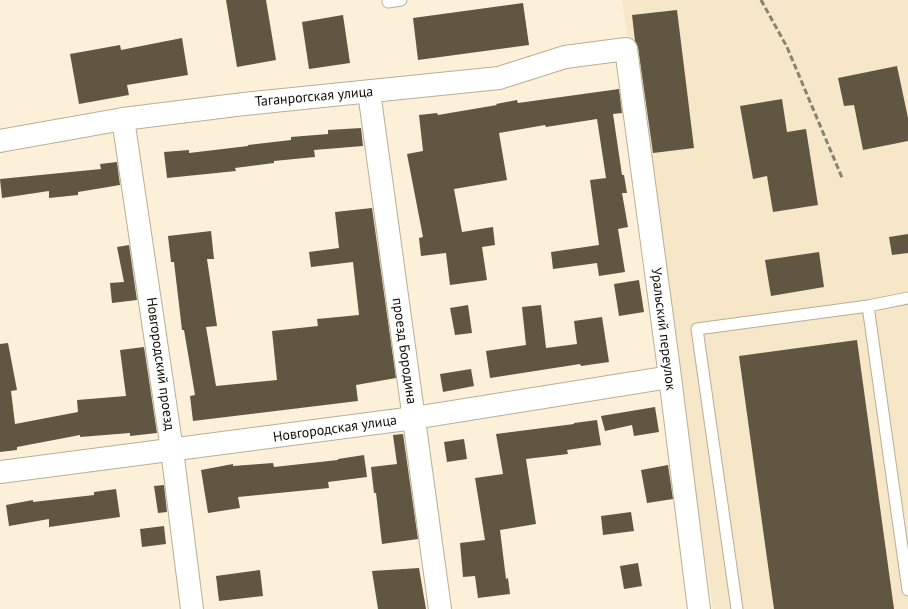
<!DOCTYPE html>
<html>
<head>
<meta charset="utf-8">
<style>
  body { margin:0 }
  canvas { display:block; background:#fcf1d8 }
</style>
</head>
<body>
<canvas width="908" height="609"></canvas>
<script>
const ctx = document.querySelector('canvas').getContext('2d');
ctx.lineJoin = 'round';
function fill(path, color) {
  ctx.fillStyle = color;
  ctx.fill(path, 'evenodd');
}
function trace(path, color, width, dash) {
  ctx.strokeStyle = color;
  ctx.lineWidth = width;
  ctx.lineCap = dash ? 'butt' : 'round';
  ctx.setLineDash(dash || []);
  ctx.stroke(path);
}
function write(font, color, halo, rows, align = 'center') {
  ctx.font = font + ' "PT Sans",sans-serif';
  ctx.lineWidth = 4;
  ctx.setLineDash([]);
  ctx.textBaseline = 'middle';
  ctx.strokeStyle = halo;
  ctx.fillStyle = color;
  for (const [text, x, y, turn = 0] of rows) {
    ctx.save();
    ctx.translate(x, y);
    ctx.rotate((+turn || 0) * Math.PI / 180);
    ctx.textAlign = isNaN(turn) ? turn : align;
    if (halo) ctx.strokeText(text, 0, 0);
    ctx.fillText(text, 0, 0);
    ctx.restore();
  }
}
fill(new Path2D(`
  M622 0H908V609H713Z`), '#f5e7c7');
fill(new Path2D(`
  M226 0H266L276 60 237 67Z
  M523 3 529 45 418 60 413 18Z
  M677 10 694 148 653 153 638 47 635 41 632 15Z
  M343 15 350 63 309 69 302 22Z
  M182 38 188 75 127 85 129 95 79 104 70 54 120 45 121 50Z
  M897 66 908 118V141L863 150 854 105 844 106 838 78Z
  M619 89 622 113 613 114 622 175H624L627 193H622L628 227 618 229 625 272 599 276 597 263 553 269 551 252 599 245 590 180 606 178 597 119 546 127 545 125 499 133 507 180 454 189 462 232 493 227 495 245 482 247 487 280 450 285 446 253 421 256 419 238 423 237 407 154 423 151 419 115 437 113 438 115 497 105 496 104 517 100 518 103Z
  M782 99 787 132 806 129 818 205 773 212 767 176 753 179 740 106Z
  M361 128 363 146 314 150 315 157 274 161V163L235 168 236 171 167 178 164 152 189 150V153L248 146V145L291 140V137L328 134V130Z
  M117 162 120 185 78 192V195L49 198V191L2 198 0 179 101 169 100 164Z
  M372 208 396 378 356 385 358 401 193 421 190 396 195 395 184 330H182L174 262H171L168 236 211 231 214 259H207L217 326 206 327 216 386 277 380 272 331 318 326 317 319 359 315 353 262 311 267 309 252 339 248 335 212Z
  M908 234V253L892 255 889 237Z
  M129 245 137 300 112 303 110 283 124 282 117 247Z
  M819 252 824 287 771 296 765 260Z
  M639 280 644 312 619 316 614 284Z
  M468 305 472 333 455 335 450 308Z
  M541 305 546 348 577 344 574 321 602 317 609 362 581 366 580 364 490 378 486 351 526 345 522 307Z
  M857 340 894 609H774L739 356Z
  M8 343 17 390 11 391 15 424 78 412 77 400 126 396 120 350 144 347 157 433 130 436V433L80 437V435L17 447V450L0 452V344Z
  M471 369 474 386 443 392 440 374Z
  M655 407 659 432 634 436 632 425 605 431 601 416Z
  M597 420 601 445 567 450 568 454 526 459 536 524 500 530 506 579 508 578 510 594 478 598 475 576 463 577 460 543 485 540 475 478 503 474 496 434 574 424V423Z
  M403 434 418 539 382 544 376 493H374L371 467 397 464 393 435Z
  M464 439 467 459 447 462 444 442Z
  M364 455 367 477 328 482 329 488 238 497 240 508 208 513 201 470 233 464V466L273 463 274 467 338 460V459Z
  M668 465 673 499 647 503 641 470Z
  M164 485 167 512 158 513 154 486Z
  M116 489 120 517 49 527V519L9 526 6 505 33 500V502L94 495V492Z
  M631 512 634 531 603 535 601 516Z
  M164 526 166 544 142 547 140 529Z
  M638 563 642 586 624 589 620 566Z
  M419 568 426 609H378L372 571Z
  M260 570 263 596 219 601 216 576Z`), '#605641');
const lane = new Path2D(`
  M388 0V2L401 0
  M868 306 908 590
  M737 609 697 329 868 306 908 298`);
const street = new Path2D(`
  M369 92 440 609
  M123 119 172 450 192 609
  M0 141 123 119 244 104 499 78 565 57 626 49 670 377 699 609
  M0 472 414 418 670 377`);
trace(lane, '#b9ae96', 13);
trace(street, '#b9ae96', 24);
trace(lane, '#fff', 11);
trace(street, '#fff', 22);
trace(new Path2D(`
  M761 0 787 47 843 180`), '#898272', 3, [6, 3]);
write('14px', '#100c05', '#fff', [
  ["Таганрогская улица",314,97,-5],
  ["Уральский переулок",663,329,83],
  ["проезд Бородина",404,351,82],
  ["Новгородский проезд",160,364,82],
  ["Новгородская улица",335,429,-8]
]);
</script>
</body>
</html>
